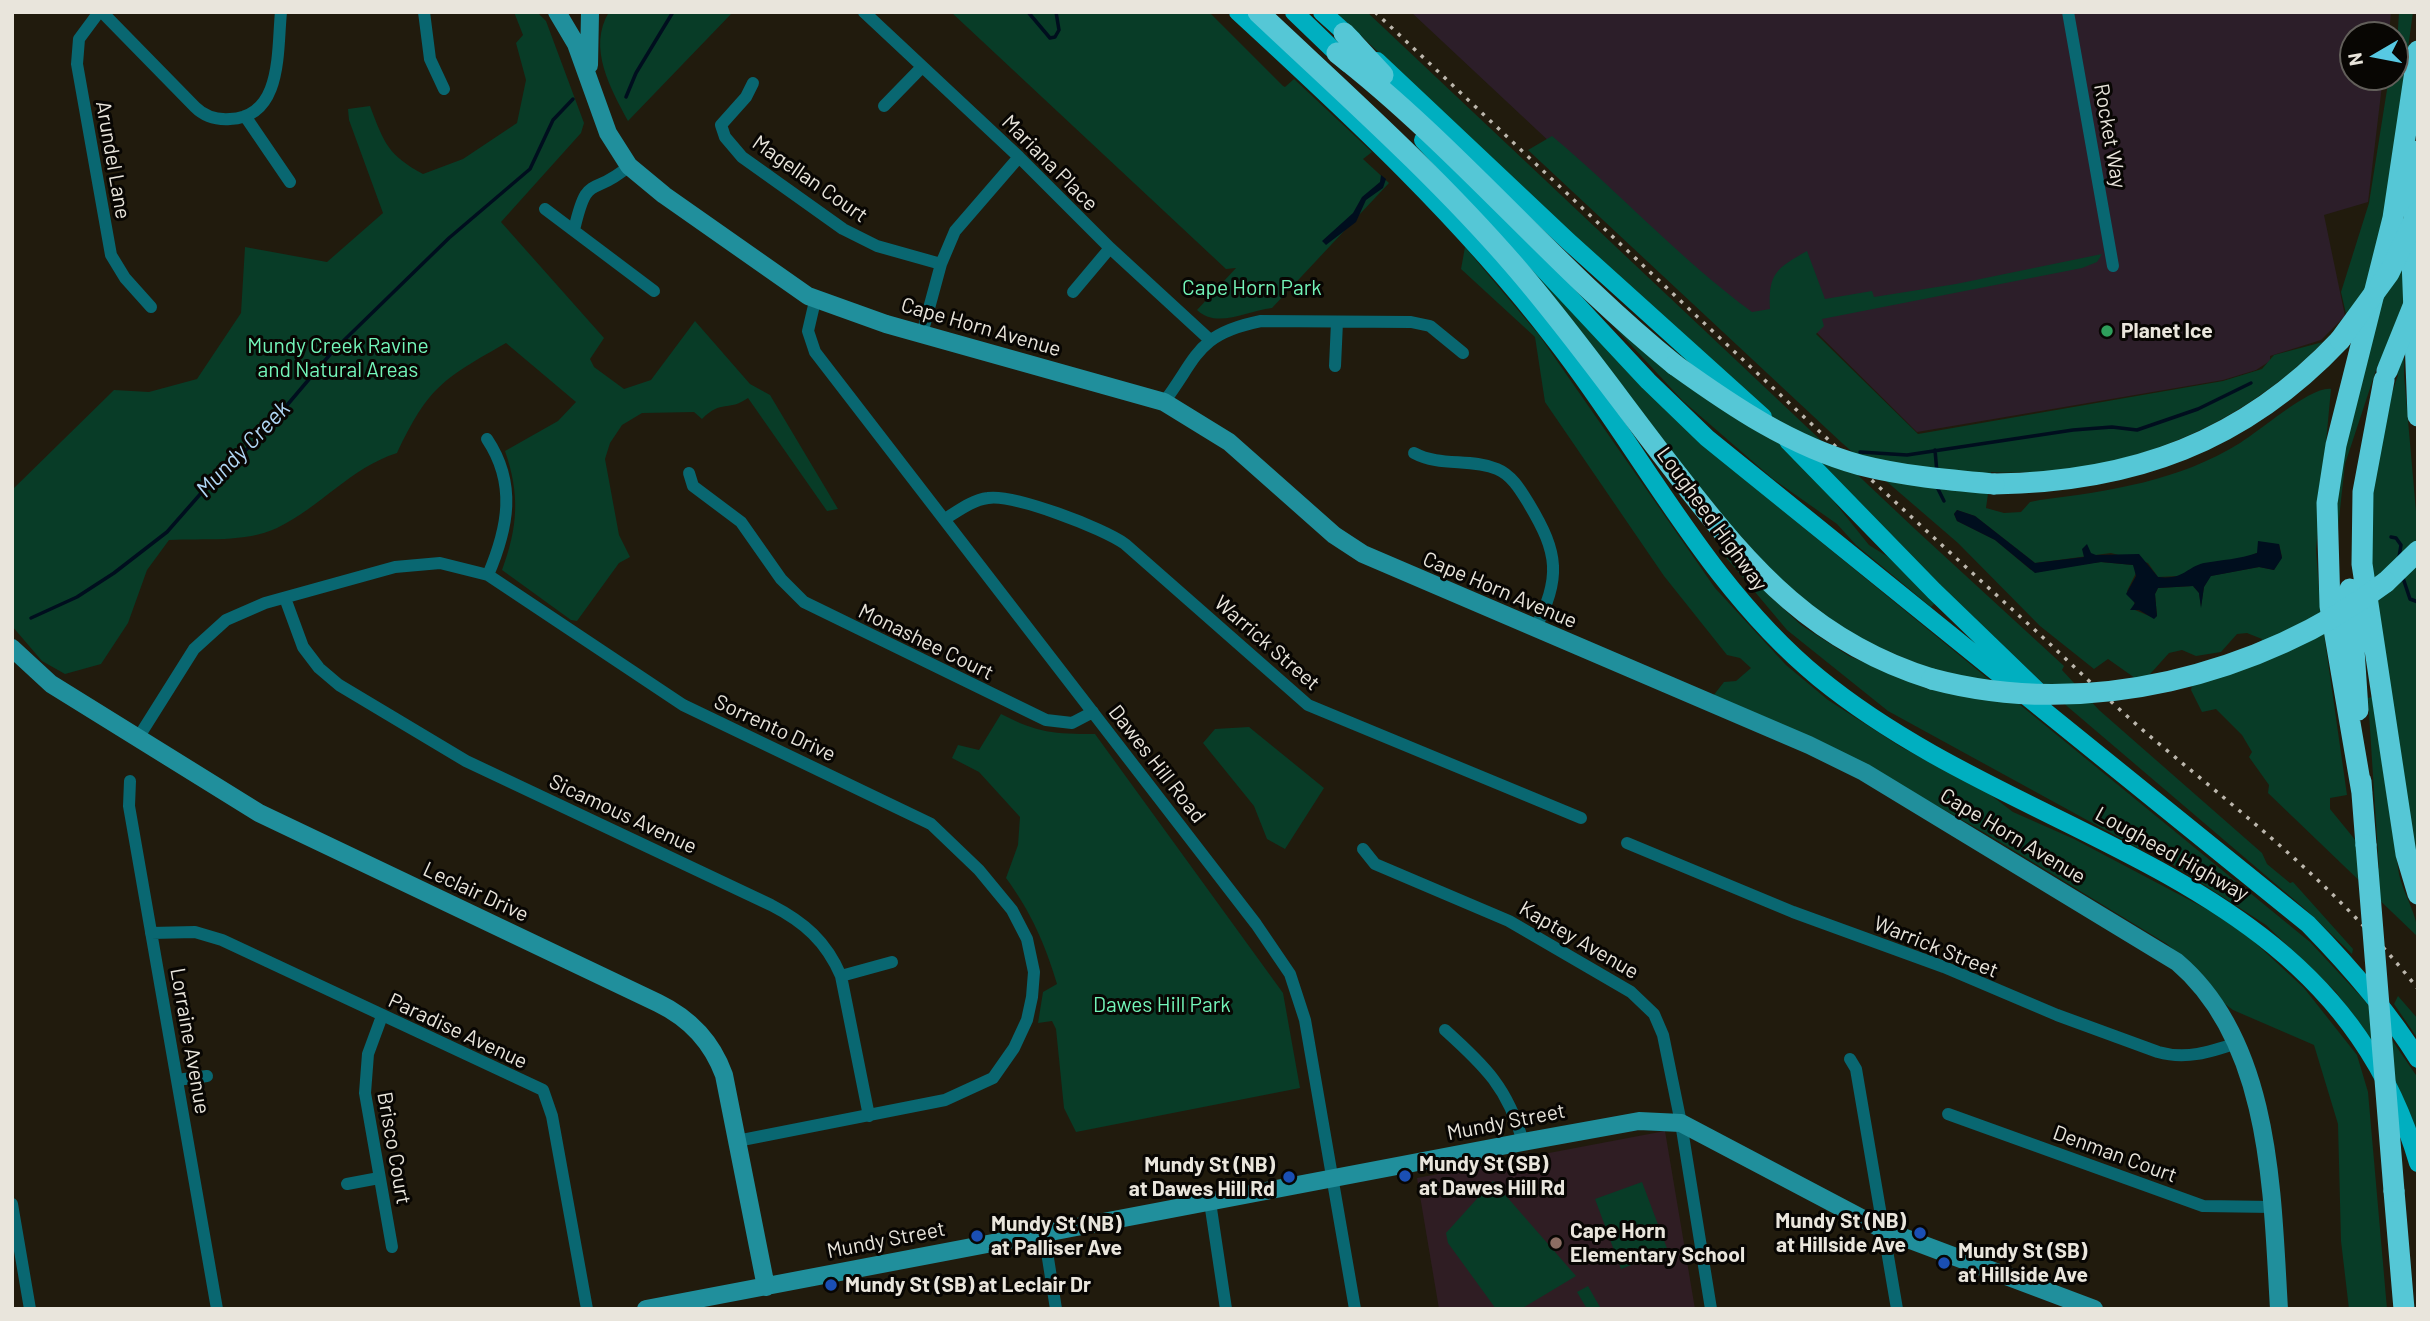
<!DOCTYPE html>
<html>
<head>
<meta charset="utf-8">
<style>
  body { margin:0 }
  #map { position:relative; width:2430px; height:1321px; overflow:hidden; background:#211b0d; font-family:Barlow,sans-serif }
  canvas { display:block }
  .frame { position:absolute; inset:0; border:14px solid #e9e5dc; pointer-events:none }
  .north { position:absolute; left:2339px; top:21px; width:70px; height:70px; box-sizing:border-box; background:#080603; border:2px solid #625f5a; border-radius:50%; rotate:260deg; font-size:19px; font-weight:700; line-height:28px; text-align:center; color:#e9e5dc }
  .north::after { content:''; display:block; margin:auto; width:24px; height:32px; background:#57c9e3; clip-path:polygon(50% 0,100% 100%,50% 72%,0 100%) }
</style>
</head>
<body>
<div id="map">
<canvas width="2430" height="1321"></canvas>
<div class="frame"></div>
<div class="north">N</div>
</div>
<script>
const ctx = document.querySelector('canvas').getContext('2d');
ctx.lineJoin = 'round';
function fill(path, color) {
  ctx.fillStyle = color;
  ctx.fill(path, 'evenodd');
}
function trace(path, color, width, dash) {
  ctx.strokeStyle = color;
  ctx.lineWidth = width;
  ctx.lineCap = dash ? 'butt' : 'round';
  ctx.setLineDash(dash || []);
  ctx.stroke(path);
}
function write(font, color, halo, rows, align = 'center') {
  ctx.font = font + ' Barlow,sans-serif';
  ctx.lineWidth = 6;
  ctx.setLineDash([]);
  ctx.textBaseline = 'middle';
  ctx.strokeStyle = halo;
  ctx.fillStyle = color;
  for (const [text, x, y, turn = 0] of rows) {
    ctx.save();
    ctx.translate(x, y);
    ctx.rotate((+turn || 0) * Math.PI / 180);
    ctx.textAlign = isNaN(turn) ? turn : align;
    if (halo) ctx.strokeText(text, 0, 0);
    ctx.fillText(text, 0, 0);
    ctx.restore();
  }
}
fill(new Path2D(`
  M1411 12H2391L2389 35H2353V77H2383L2368 202 2324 215 2345 316 2321 340 2270 356V361L2256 370 2223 380 1917 432 1797 313 1741 321Z`), '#2c1e29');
fill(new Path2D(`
  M1665 1131 1695 1309H1439L1417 1178Z`), '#2f1d23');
fill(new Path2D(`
  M514 12H537L546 21 584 123 581 133 501 222 604 338 590 359 594 367 624 389 651 380 695 321 750 384 770 395 838 509 827 511 748 398C728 412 722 399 702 419L694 412 642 413 622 425 610 443 605 459 619 535 630 557 619 563 577 621 571 620 502 570C518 527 520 494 505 451L558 421 576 402 506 343C443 379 429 386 397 453 350 468 321 507 277 528 245 543 204 538 169 540L147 570 128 623 101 664 65 674 42 661 12 626V490L114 390 149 392 197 379 241 313 245 247 327 262 383 213 349 120 348 109 370 106C384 143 388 155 423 174L463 159 517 123 526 80 516 43 523 35Z
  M609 12H733L628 121C611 89 587 48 609 12Z
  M951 12H1209L1283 86 1285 87 1294 79 1372 152 1363 159 1389 183 1272 308C1246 311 1217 329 1197 310L1236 268 1226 269Z
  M1336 12H1367L1916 530 2064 666 2062 670 2099 710 2262 853 2267 864 2290 883 2293 882 2353 949 2352 954 2305 909 2068 707Z
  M2399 12H2413L2384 221 2368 289 2347 318 2341 292 2369 203 2389 77H2395Z
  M1552 136C1620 193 1680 259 1752 312L1770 309C1768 273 1777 268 1807 251L1825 299 1872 291 1874 297 1956 284 2102 254 2097 262 2082 268 1822 319 1824 326 1816 334 1918 434 2223 381 2262 369 2274 355 2323 342C2236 431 2116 478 1991 472L1986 508 2004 513 2021 512 2030 502 2040 500C2110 491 2179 481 2240 443 2260 431 2311 386 2331 389L2316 549 2320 606 2347 795 2330 798V809L2379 869 2368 698 2372 697 2399 874C2404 896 2418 914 2418 937L2268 793 2269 785 2249 757 2252 752 2242 735 2216 709 2202 712 2191 690 2193 681 2257 660 2262 639 2247 633 2237 634 2221 652 2196 656 2182 650 2169 653 2142 683 2108 659 2094 669 2040 626 1958 543 1842 443 1528 150ZM1957 510 1975 516 2035 563 2111 553 2148 563 2158 577 2179 576 2202 564 2242 559 2279 544 2282 557 2274 570 2259 567 2210 576 2204 587 2201 606 2199 593 2193 586 2158 588 2155 594 2157 616 2154 618 2135 610 2134 599 2127 591 2137 571 2133 565 2101 562 2031 570 1995 540 1957 521 1954 514Z
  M2403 217 2404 375 2418 534V868L2374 607 2369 499 2391 396 2398 375 2378 364 2345 464 2333 573 2340 455Z
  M1498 230 1675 418 1755 488 2310 942 2365 1001 2418 1078V1135L2385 1061 2336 992 2266 925 2141 844 2138 848 1888 711 1787 630 1718 548 1801 625 1849 656 1928 689 1923 666 1862 640 1841 628 1792 591 1736 535Z
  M1555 235 1782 446 1819 483 1869 545 1893 560 1935 603 1931 607 1856 545 1837 524 1773 479 1683 401 1552 260 1683 358Z
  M1465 247 1539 335 1715 588 1786 665 1828 700 1901 747 1988 793 2013 812 2074 839 2216 914 2250 938 2304 988 2357 1055 2368 1092 2387 1309H2349L2341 1241 2338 1124 2314 1045 2233 1010 2225 1004 2202 974 2167 944 1985 833 1897 783 1713 696 1724 682 1736 681 1751 668 1740 658 1727 655 1664 576 1545 402 1535 337 1461 269Z
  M1001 714C1038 733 1054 734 1095 734L1283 993 1300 1088 1076 1132 1064 1108 1056 1029 1052 1021 1038 1023 1043 992 1057 984C1045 944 1031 912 1006 878L1018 845 1020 817 979 772 952 758 958 745 979 750Z
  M1249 727 1324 788 1285 849 1267 839 1254 806 1203 743 1215 729Z
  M2398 996 2418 1019V1039L2394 1004Z
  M1493 1181 1576 1276 1521 1309H1496L1448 1243 1446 1233Z
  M1642 1182 1668 1251 1621 1269 1595 1199Z
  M1588 1286 1601 1309H1587L1577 1292Z`), '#083c27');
fill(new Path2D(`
  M1381 175 1386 179 1383 188 1366 200 1356 222 1326 245 1322 241 1353 213 1362 197 1380 182Z
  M1957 510 1975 516 2035 563 2084 557 2082 549 2087 544 2091 553 2096 555 2139 554 2158 577C2185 580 2186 567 2204 563 2222 560 2239 559 2257 553L2258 541 2279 544 2282 558 2274 570 2259 567 2211 576 2204 587 2201 608 2199 593 2193 586 2158 588 2155 594 2157 616 2154 619 2139 610H2130L2135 603 2126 594 2136 576 2133 565 2101 562 2035 573 1995 540 1957 521 1954 514Z`), '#000e1e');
trace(new Path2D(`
  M1028 12 1050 38 1055 37 1059 30 1056 12
  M626 97 636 73 673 12
  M1935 450 1937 473
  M1860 452 1907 455 2073 430 2112 427 2137 430 2198 409 2251 383
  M1937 487 1944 501
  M2391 537 2396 538 2401 545 2399 557
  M2403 578 2410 599 2418 602
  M31 618 77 597 114 573 167 532 210 483 260 437 333 351 449 238 530 169 553 120 573 99`), '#000e1e', 3.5);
trace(new Path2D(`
  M99 12 79 39 77 64 111 255 125 278 151 307
  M102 12 195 107C205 117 216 120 230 119 283 117 277 50 281 12
  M424 12 430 59 444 89
  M864 12 1019 157 1110 248 1210 340
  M2068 12 2113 266
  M753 83 746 97 721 125 725 137 742 157 843 229 877 246 941 264
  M884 106 922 67
  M245 116 290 182
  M545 209 654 291
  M574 230C588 170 591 199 629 166
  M1073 292 1110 248
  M815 301 808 331 815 352 1256 924 1290 974 1305 1020 1355 1309
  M922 334 941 264 955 231 1019 157
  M1335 366 1337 322
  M1164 402C1198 357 1196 334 1261 321L1411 322 1430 326 1463 353
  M487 439C517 484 508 528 488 575
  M1414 453C1440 467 1470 458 1497 469 1512 475 1521 491 1529 504 1559 554 1561 577 1535 629
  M689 473 693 486 741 522 781 579 804 602 1046 720 1072 723 1093 712
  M945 519C958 511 972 500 988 498 1014 494 1103 528 1125 544L1308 705 1581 818
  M285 598 303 647 319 668 339 685 466 761 771 905C804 922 826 941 841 976L869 1116
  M138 738 194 649 226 620 265 603 395 567 440 563 488 575 683 705 931 824 979 870 1012 910 1027 939 1034 972 1032 997 1027 1020 1014 1048 993 1078 945 1100 737 1141
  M130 781 129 806 217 1309
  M1627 843 1793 912 1944 967 2057 1015 2158 1052C2186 1060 2210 1052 2237 1043
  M1363 849 1375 864 1509 921 1631 992 1654 1014 1663 1035 1681 1123 1711 1309
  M151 933 195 932 222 940 543 1090 552 1116 587 1309
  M841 976 892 962
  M382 1016 368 1054 365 1093 392 1247
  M1445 1030C1485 1066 1508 1088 1523 1142
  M1850 1059 1856 1069 1897 1309
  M177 1080 207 1076
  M1948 1114 2203 1206 2273 1207
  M347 1184 379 1178
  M1210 1202 1226 1309
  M12 1204 30 1309
  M1044 1233 1056 1309`), '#096771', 12);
trace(new Path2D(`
  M557 12 576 44 608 133 629 166 664 195 808 296 886 324 1164 402 1229 442 1334 535 1363 554 1809 745 1864 772 2177 962C2272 1043 2272 1194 2279 1309
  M589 65 590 13
  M12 648 51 684 259 813 658 1003C689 1018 712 1042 724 1075L766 1287
  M646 1309 1523 1142 1639 1121 1681 1123 1884 1230 2094 1309`), '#208f9c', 18);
trace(new Path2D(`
  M1238 12C1350 115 1462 219 1555 340 1643 453 1707 586 1819 678 2027 848 2332 867 2418 1163
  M1294 12 1347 63
  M1322 12 1353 40
  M1377 61 1568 241 1763 417
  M1423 140 1648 381 1707 438 2308 924C2349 966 2387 1009 2418 1059
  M1788 441 1934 591 2045 698`), '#00afc0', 18);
trace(new Path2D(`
  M1258 12C1346 95 1435 174 1514 265 1573 333 1625 408 1680 478 1752 571 1816 643 1932 679
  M1344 33 1383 75
  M1337 53C1458 147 1556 269 1675 365
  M2418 151 2412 260 2418 416
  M2384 380 2363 492 2362 564 2406 854 2418 894
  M1994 484C2133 482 2244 442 2340 340
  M2386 582 2418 551
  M2350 589 2358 710
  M2361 781 2366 845
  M2362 793 2330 606 2327 503 2336 445 2393 218 2418 51
  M2394 1191 2404 1309`), '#55c7d6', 21);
trace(new Path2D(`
  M1375 12C1595 219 1812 428 2036 631 2076 668 2116 708 2158 743 2254 823 2339 889 2418 989`), '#bcb7ad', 3.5, [3.5, 7]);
trace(new Path2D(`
  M2340 340 2389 273 2418 212
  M1675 365C1732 406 1791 446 1860 465 1903 476 1949 480 1994 484
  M2387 371 2418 294
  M1932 679C2085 720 2261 676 2386 582
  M2366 845 2394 1191`), '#55c7d6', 21);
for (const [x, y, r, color] of [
  [2107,331,7,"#2e9e5b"],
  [1405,1176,7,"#1a4fb4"],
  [1289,1177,7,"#1a4fb4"],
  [1920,1233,7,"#1a4fb4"],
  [977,1236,7,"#1a4fb4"],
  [1556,1243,7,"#8d6e63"],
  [1944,1263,7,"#1a4fb4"],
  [831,1285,7,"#1a4fb4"]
]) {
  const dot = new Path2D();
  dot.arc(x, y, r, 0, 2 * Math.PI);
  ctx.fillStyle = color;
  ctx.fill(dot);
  trace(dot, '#080603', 2.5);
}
write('21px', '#e9e5dc', '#080603', [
  ["Rocket Way",2110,136,80],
  ["Arundel Lane",113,160,80],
  ["Mariana Place",1050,163,45],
  ["Magellan Court",810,179,35],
  ["Cape Horn Avenue",981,327,16],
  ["Lougheed Highway",1712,519,54],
  ["Cape Horn Avenue",1500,590,23],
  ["Monashee Court",926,642,26],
  ["Warrick Street",1267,643,41],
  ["Sorrento Drive",775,728,25],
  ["Dawes Hill Road",1157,764,52],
  ["Sicamous Avenue",623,814,25],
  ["Cape Horn Avenue",2013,836,31],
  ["Lougheed Highway",2172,854,29],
  ["Leclair Drive",476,892,25],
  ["Kaptey Avenue",1579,940,30],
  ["Warrick Street",1936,947,22],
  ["Paradise Avenue",458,1031,25],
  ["Lorraine Avenue",190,1041,80],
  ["Mundy Street",1506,1122,-11],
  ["Brisco Court",394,1148,80],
  ["Denman Court",2115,1154,20],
  ["Mundy Street",886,1240,-11]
]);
write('21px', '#73f5b9', '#080603', [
  ["Cape Horn Park",1252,288],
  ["Mundy Creek Ravine",338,346],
  ["and Natural Areas",338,370],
  ["Dawes Hill Park",1162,1005]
]);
write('bold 21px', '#e9e5dc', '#080603', [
  ["Planet Ice",2121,331],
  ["Mundy St (SB)",1419,1164],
  ["at Dawes Hill Rd",1419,1188],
  ["Mundy St (NB)",1275,1165,"right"],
  ["at Dawes Hill Rd",1275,1189,"right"],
  ["Mundy St (NB)",1906,1221,"right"],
  ["at Hillside Ave",1906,1245,"right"],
  ["Mundy St (NB)",991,1224],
  ["at Palliser Ave",991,1248],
  ["Cape Horn",1570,1231],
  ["Elementary School",1570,1255],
  ["Mundy St (SB)",1958,1251],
  ["at Hillside Ave",1958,1275],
  ["Mundy St (SB) at Leclair Dr",845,1285]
], 'left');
write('italic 23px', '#b1d7f5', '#080603', [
  ["Mundy Creek",243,449,-46]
]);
</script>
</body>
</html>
